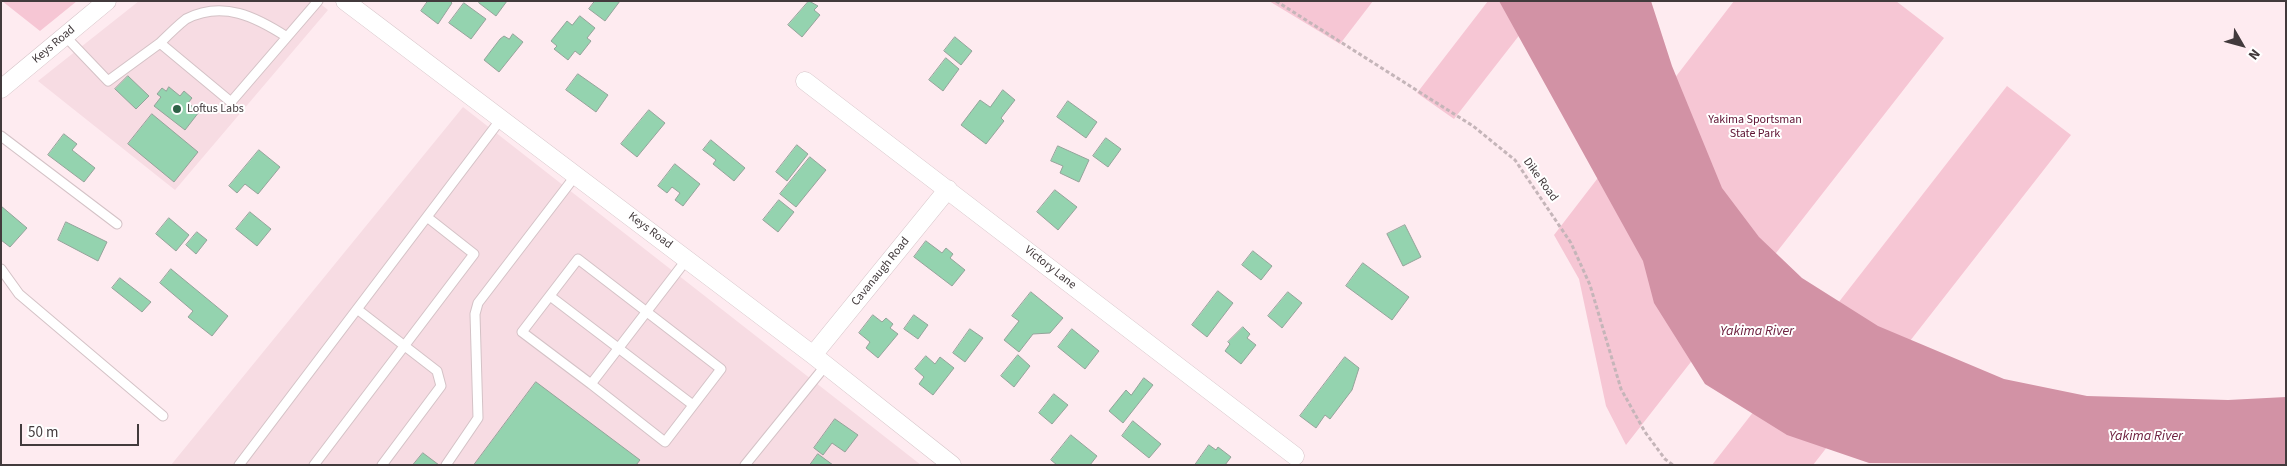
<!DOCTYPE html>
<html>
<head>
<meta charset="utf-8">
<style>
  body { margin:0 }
  #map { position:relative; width:2287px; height:466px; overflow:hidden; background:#feebf0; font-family:"Source Sans 3",sans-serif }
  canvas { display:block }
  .frame { position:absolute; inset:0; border:2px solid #423a3c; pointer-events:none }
  .north { position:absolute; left:2217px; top:20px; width:50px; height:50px; -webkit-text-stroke:4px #fff; paint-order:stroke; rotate:128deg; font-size:14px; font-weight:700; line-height:20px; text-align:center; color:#423a3c }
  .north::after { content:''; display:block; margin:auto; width:18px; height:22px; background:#423a3c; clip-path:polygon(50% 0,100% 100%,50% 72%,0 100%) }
  .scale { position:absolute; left:20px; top:424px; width:119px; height:22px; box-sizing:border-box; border:2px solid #423a3c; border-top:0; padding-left:6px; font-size:15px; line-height:18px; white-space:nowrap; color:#423a3c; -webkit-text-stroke:4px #fff; paint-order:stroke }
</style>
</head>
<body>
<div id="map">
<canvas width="2287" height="466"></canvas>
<div class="frame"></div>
<div class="north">N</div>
<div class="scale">50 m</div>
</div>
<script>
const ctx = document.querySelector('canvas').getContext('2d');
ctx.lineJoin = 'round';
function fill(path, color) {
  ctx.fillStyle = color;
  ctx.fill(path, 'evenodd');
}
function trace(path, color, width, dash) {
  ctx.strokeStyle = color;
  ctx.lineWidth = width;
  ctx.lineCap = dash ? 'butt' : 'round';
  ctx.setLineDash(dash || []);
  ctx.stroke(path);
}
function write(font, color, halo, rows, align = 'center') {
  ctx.font = font + ' "Source Sans 3",sans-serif';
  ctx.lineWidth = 4;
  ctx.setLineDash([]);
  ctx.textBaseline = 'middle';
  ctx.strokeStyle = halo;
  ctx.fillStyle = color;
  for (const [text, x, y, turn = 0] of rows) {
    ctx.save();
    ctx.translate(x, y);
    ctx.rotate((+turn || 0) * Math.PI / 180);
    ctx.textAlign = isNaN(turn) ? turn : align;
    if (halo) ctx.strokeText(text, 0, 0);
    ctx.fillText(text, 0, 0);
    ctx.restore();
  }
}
fill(new Path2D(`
  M139 1H317L328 10 175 190 38 81Z
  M463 107 921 465H171Z`), '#f7dce3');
fill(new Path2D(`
  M2 1H77L40 31Z
  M1269 1H1373L1340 44Z
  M1488 1H1546L1454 119 1417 93Z
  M1734 1H1896L1944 38 1626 445 1606 406 1579 279 1554 235Z
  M2007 86 2071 135 1813 465H1712Z`), '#f6c6d4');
fill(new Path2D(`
  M1499 1H1651L1672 66 1722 188 1759 237 1802 278 1878 326 2004 379 2087 396 2228 400 2286 397V465L1869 463 1787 435 1705 384 1654 303 1643 261Z`), '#d292a5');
const building = new Path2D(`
  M428 1H450L452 3 438 24 421 11Z
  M480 1H507L496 16 479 3Z
  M595 1H620L605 21 589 9Z
  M809 1 818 6 814 10 820 15 802 37 788 25Z
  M464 3 486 19 471 39 449 23Z
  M580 16 595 28 587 38 591 41 580 55 575 51 568 60 554 49 557 46 551 41 567 21 572 25Z
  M513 34 523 42 499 72 484 60 500 39 504 36 509 39Z
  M955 37 972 51 961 65 944 51Z
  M946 58 959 69 943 91 929 80Z
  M578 74 608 95 596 112 566 90Z
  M128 76 149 96 136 109 115 89Z
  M169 87 180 96 184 91 192 98 188 103 199 112 185 130 154 106 161 97 157 94 162 88 166 91Z
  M1003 90 1015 100 1001 118 1004 121 986 144 961 125 980 100 990 107Z
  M1068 101 1097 122 1086 138 1057 117Z
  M649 110 665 123 637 157 621 144Z
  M152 114 198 152 174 182 128 144Z
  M64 134 77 144 72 150 95 168 84 182 48 155Z
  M1106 138 1121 149 1108 167 1093 156Z
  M711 140 745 168 734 181 713 164 716 160 703 150Z
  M797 145 808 154 787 181 776 172Z
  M1058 146 1089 160 1079 182 1060 173 1063 166 1051 161Z
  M259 150 280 167 258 194 245 184 237 193 229 186Z
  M810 157 826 170 796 207 780 194Z
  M675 164 700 184 683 206 675 200 680 193 672 187 667 193 658 186Z
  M1055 190 1077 207 1058 230 1037 212Z
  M779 200 794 212 778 232 763 220Z
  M1 206 27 228 10 247 1 240Z
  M250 212 271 229 257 246 236 229Z
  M169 218 189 235 176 251 156 234Z
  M66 222 107 242 98 261 58 240Z
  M1405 225 1421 257 1403 266 1387 234Z
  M197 232 207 240 196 254 186 245Z
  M926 241 942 253 946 248 953 254 950 258 965 270 952 286 914 257Z
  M1253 251 1272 266 1261 280 1242 265Z
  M1363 263 1409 297 1392 320 1346 286Z
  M171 269 228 316 212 336 188 317 193 311 160 283Z
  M120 278 151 302 142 312 112 288Z
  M1218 291 1233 303 1207 337 1192 325Z
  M1031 292 1063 318 1050 333 1033 334 1019 352 1004 340 1019 321 1012 316Z
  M1288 292 1302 303 1282 328 1268 316Z
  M873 315 882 322 886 318 893 324 890 328 898 334 878 358 866 348 870 342 859 333Z
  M914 315 928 325 918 339 904 329Z
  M1243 327 1250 334 1247 338 1256 345 1241 364 1225 351 1230 344 1228 342Z
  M970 329 983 338 965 362 953 353Z
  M1072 329 1099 351 1085 369 1058 347Z
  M1018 355 1030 366 1014 387 1001 376Z
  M926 356 935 364 940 357 954 368 933 395 919 384 924 377 915 369Z
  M1345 357 1359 368 1352 390 1330 419 1325 415 1316 428 1300 416Z
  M1144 378 1153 385 1123 423 1109 411 1126 390 1131 395Z
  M536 382 640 460 636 465H474Z
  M1054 394 1068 405 1052 424 1039 413Z
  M835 419 858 435 845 452 832 443 823 455 814 448Z
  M1133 421 1161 444 1149 458 1122 436Z
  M1071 435 1097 456 1090 465H1057L1051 460Z
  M1209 445 1216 450 1218 447 1231 457 1225 465H1195Z
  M423 453 439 465H413Z
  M818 454 833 465H810Z`);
fill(building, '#94d3af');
trace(building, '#94a39a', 1);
const lane = new Path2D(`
  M65 36 108 81 160 43 231 102 318 1
  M160 43C168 35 177 26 186 19 223 0 256 17 287 37
  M1 136 117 224
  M1 269 19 294 163 416
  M550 296 693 405
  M357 309 437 371 441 386 382 465
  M591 384 522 332 578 259 721 369 665 442 591 384 687 259
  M239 465 501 119
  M314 465 474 254 427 217
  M446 465 478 418 475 314 478 303 576 175
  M745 465 826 365`);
const street = new Path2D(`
  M345 1 813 355 952 465
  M805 81 1295 456
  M1 89 107 1
  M813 355 948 189`);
trace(lane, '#d4c2c6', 11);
trace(street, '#d4c2c6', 19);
trace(new Path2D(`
  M1276 1 1473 126 1515 160 1571 243 1590 285 1621 389 1645 432 1665 459 1673 465`), '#c5b5b9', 3, [4, 2.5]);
trace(lane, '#fff', 9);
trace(street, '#fff', 18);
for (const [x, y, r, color] of [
  [177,109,5,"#2e6247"]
]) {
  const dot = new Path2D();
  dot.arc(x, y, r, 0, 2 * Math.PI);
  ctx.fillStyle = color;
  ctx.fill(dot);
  trace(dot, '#fff', 2);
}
write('12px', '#423a3c', '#fff', [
  ["Keys Road",54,45,-40],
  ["Dike Road",1540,180,54],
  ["Keys Road",650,231,37],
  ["Victory Lane",1050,268,38],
  ["Cavanaugh Road",881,272,-51]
]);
write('12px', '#423a3c', '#fff', [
  ["Loftus Labs",187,109]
], 'left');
write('12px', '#5e1232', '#fff', [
  ["Yakima Sportsman",1755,120],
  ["State Park",1755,134]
]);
write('italic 14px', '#6e213f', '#fff', [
  ["Yakima River",1757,332],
  ["Yakima River",2146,437]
]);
</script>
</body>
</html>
